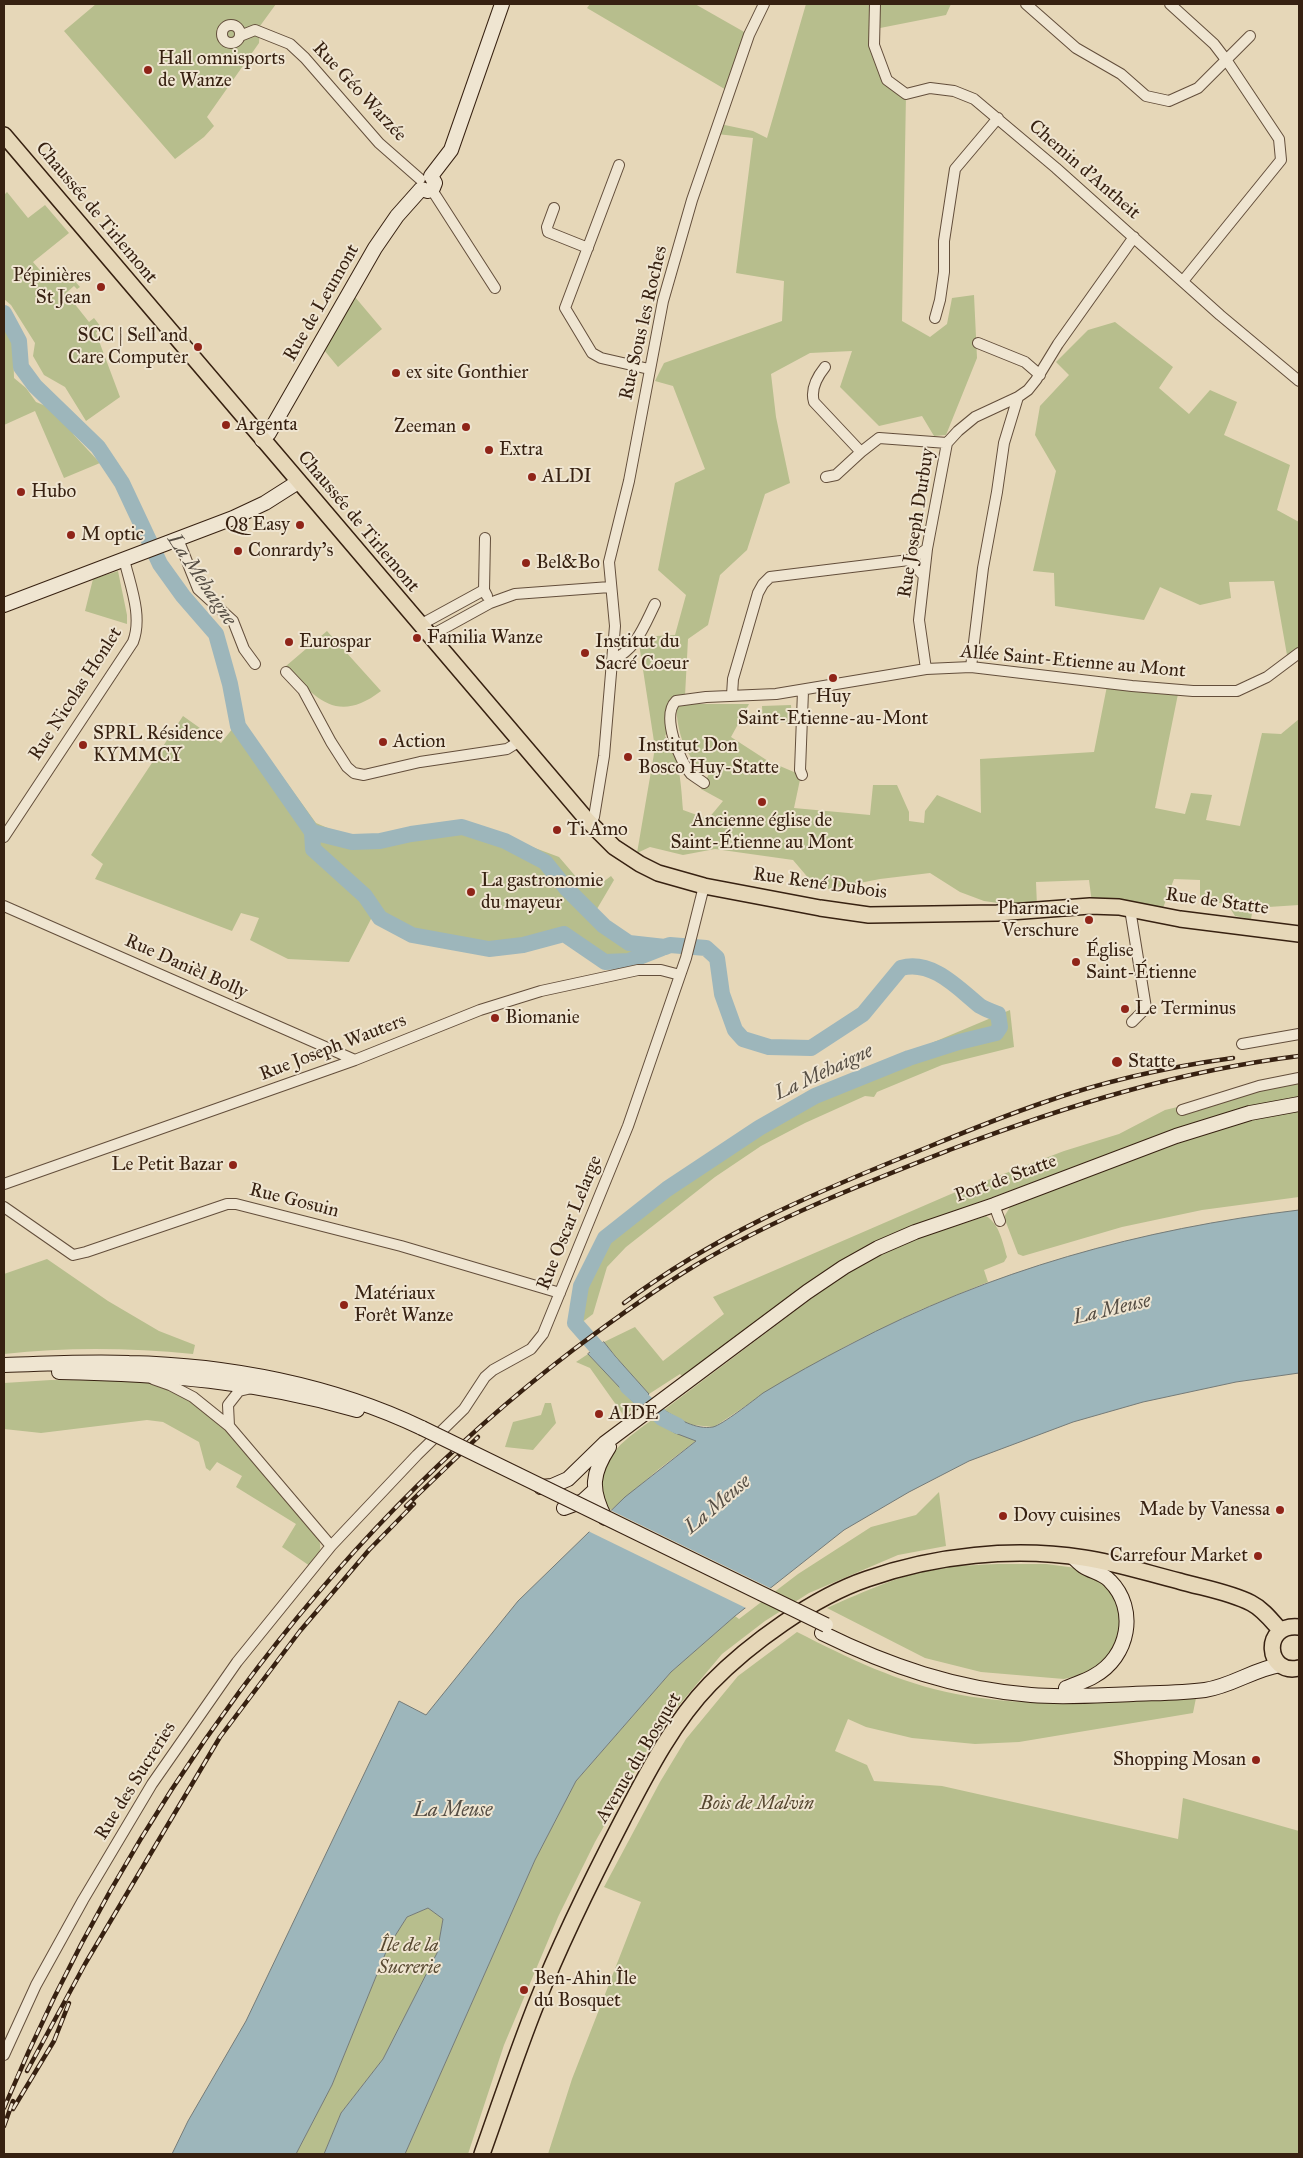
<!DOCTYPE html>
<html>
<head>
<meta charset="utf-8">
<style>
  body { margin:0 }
  #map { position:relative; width:1303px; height:2158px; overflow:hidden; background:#e6d7b8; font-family:"IM FELL Great Primer",serif }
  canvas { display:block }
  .frame { position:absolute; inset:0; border:5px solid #372111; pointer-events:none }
</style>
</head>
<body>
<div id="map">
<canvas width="1303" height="2158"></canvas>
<div class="frame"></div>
</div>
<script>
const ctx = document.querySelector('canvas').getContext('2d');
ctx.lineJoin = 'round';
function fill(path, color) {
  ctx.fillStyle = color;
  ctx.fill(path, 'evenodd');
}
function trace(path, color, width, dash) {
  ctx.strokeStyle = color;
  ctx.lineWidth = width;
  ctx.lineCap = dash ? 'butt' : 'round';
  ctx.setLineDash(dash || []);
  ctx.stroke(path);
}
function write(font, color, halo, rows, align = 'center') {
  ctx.font = font + ' "IM FELL Great Primer",serif';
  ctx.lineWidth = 4;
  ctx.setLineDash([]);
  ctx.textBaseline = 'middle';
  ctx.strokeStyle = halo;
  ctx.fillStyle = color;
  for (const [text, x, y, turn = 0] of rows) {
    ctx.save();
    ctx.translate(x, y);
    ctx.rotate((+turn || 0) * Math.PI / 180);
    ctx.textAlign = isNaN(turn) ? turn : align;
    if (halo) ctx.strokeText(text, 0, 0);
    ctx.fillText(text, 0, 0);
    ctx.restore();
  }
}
fill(new Path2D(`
  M96 4H276L260 26 259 43 207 117 214 126 204 137 175 159 64 31Z
  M590 4H695L746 33 728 91 587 8Z
  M806 4H951L946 15 875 29 887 80 906 94 902 321 930 337 947 324 952 298 974 295 977 358 946 435 934 436 922 416 879 426 840 387 852 351 810 353 771 374 776 417 790 483 765 494 747 550 720 575 708 625 688 639 685 696 676 701 671 725 665 736C680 756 681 785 683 810L708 819 723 801 701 789 709 774C684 758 678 734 676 706L679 704H749L731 737 768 761 801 775 794 808 870 815 873 785H897L909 812V821L924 823 925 811 937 795 981 813 980 759 1094 752 1107 686 1178 694 1155 808 1185 814 1191 793 1212 795 1206 820 1240 826 1262 733 1281 734 1299 719V905L1253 908 1251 919 1235 916 1228 905 1200 898V880L1174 879 1163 908 1127 903H1092L1089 880 1036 882 1037 906 1017 907 1010 900H1003L998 903 984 901 960 892 930 873 880 879 829 889 816 887 793 860 715 849 683 855 650 847 637 853 655 748 638 637 675 635 686 595 658 570 675 483 705 469 673 386 655 381 664 363 782 321 784 281 736 273 753 138 717 134 720 124 753 131 767 138Z
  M7 192 28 218 45 205 69 233 33 262 51 283 66 271 80 287 77 289 74 286 66 293 89 322 94 318 101 327 96 333 120 397 86 421 65 387 44 375 33 356 35 343 11 305 4 299V195Z
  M355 297 382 329 338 367 324 350Z
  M1115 322 1173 367 1159 388 1189 414 1210 390 1237 402 1224 435 1290 465 1277 510 1299 522V653L1293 658 1287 655 1274 581 1229 582 1231 598 1200 605 1160 587 1144 620 1055 606 1054 573 1033 571 1056 471 1035 435 1040 406 1069 375 1056 362 1088 330Z
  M4 323 13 340 14 378 26 388 36 402 53 409 64 418 74 435 100 463 64 478 35 411 4 425Z
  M118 571 127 615V624L85 611 93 579Z
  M327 631 381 691C338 724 316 700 286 666Z
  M791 705 792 722 763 723 762 706Z
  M183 716 221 743 233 728 248 729 316 823 351 838 384 835 428 825 457 823 519 842 559 857 577 878 595 888 611 876 614 880 594 914 604 926 629 943 665 947 629 961 605 962 564 934 555 941 490 953 406 936 372 917 349 962 288 959 250 940 259 918 241 913 232 931 95 879 103 864 91 855Z
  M1010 1010 1014 1047 942 1065 877 1092 874 1097 865 1096 805 1123 761 1146 715 1177 626 1247 607 1267 593 1314 577 1326 575 1323 581 1286 601 1239 665 1186 772 1115 815 1092Z
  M1299 1078V1104L1166 1133 912 1227 841 1262 800 1288 683 1377 680 1374 649 1394 615 1356 604 1342 635 1327 663 1361 724 1314 713 1297 951 1194 1064 1151 1119 1134 1165 1110Z
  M1299 1109V1197L1202 1210 1122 1227 1023 1256 1018 1254 1004 1217 1010 1207 1168 1145 1238 1123Z
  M986 1216C999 1223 1003 1243 1007 1257L1004 1262 984 1270 988 1282 920 1310 848 1345 765 1393 714 1427 693 1425 678 1420 664 1410 849 1270 886 1249Z
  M47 1259 108 1301 159 1331 195 1345 193 1354C130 1348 68 1347 4 1354V1274Z
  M588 1354 637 1406 624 1416 590 1368 576 1362Z
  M51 1380 146 1381 192 1399 225 1428 319 1540C323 1551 317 1557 310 1566L282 1547 296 1524 236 1487 242 1476 217 1462 210 1471 206 1468 199 1442 163 1422 147 1420 41 1433 4 1429V1383Z
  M545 1403H551L556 1423 533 1450 505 1447 513 1422 541 1415Z
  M653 1419 675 1433 697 1440 659 1469 611 1510C603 1505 603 1499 602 1490 598 1456 629 1437 653 1419Z
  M939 1492 946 1546 898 1555 809 1593 765 1621 722 1654 659 1729 595 1842 558 1917 504 2045 468 2154H405L535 1860 576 1781 671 1672 735 1616 739 1619 798 1574 871 1527 916 1515Z
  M998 1564H1046L1084 1569 1116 1593 1122 1632 1105 1663 1088 1673 1064 1679 981 1672 925 1658 827 1608C865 1591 906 1572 948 1567 964 1565 982 1565 998 1564Z
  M797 1632C848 1658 899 1683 956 1694 1034 1709 1117 1702 1196 1698L1193 1713 1019 1742 975 1744 912 1738 866 1727 848 1719 835 1751 867 1765 874 1781 942 1786 1178 1839 1183 1798 1299 1831V2154H548L572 2079 641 1902 604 1887 660 1782 686 1739 738 1676Z
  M428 1908 443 1919 437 1953 383 2059 341 2113 324 2154H296L332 2085 388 1947 407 1917Z`), '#b7be8d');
const water = new Path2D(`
  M1299 1210V1373L1236 1382 1143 1402 1073 1422 969 1461 909 1492 844 1530 735 1616 671 1672 576 1781 535 1860 405 2154H324L341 2113 383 2059 437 1953 443 1919 428 1908 407 1917 388 1947 332 2085 296 2154H172L188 2121 246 2021 399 1701 426 1715 518 1601 625 1497 696 1441 675 1433 653 1419 664 1410C678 1419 696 1430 713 1427 722 1425 754 1400 763 1393 791 1376 820 1360 849 1345 991 1270 1140 1229 1299 1210Z
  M604 1342 615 1356 649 1394 637 1406 588 1354Z`);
fill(water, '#9db6bb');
trace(water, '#747a77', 1);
fill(new Path2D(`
  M608 1509 772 1589 748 1609 586 1530Z`), '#e6d7b8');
trace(new Path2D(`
  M4 313 19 341 21 367 35 386 98 447 122 483 160 564 183 596 216 634 230 684 238 726 312 832 352 842 380 841 411 834 462 827 505 841 545 862 566 888 604 926 629 943 665 947 670 945 706 948 717 958 722 994 735 1030 743 1039 769 1047 811 1048 863 1014 901 968C932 959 959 989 980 1006 985 1009 993 1012 998 1014L1000 1027 996 1033 959 1042 909 1058 815 1096 759 1128 667 1189 605 1238 581 1286 575 1323 611 1364
  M312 832 313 849 365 896 380 918 412 935 489 949 523 945 564 934 605 962 629 961 662 948
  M627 1386 662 1418 678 1426`), '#9db6bb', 16);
const street = new Path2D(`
  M875 4 874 45 887 80 906 94 930 88 954 91 974 99 1056 168 1220 315 1299 381
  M1026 4 1076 48 1121 74 1146 96 1169 101 1198 88 1250 36
  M1170 4 1214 44 1227 61 1279 139 1281 160 1183 281
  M222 34a9 9 0 1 1 18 0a9 9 0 1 1-18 0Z
  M240 36 255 30 290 44 305 58 379 143 420 179
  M619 165 565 308 592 353 601 358 649 369
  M432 190 495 288
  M554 208 547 227 548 232 588 248
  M935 318 940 300 944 272V241L955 169 998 118
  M978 343 1025 362 1040 375
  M825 367C817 377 810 389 814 402L861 452 836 475 826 477
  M861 452 879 438 947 443
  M485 538 484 590 487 596
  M178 539 198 589 233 621 244 649 255 664
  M909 560 924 576
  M420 625 484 590
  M430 636 490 603 515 594 610 587
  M612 660C636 650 644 626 655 604
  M971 667 983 568 997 492 1004 443 1018 397
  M926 669 919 620 927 549 947 443 958 431 975 417 1018 397 1028 390 1036 380 1058 344 1134 237
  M286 672 303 690 331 742 347 767 354 773 364 775 420 762 507 749 520 741
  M732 695 733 679 758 593 763 584 770 577 909 560 927 549
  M802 775 800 770 803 691
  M704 783C700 780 695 777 691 774 679 760 661 716 676 701L706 697 776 694 926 669 971 667 1132 686 1193 691H1237L1267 677 1299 653
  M588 821 594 817 604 756 615 626 609 562 629 481 663 301 692 200 749 35 764 4
  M4 837 133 642C143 616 130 585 124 559
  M4 906 355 1060
  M1130 909 1146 1008 1132 1022
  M1242 1044 1299 1034
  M1182 1110 1259 1086 1299 1078
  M4 1184 355 1060 480 1010 541 991 638 970H661L680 975
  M994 1205 1000 1221
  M4 1207 73 1255 86 1252 227 1204H236L401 1246 560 1293
  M153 1379 170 1385 193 1397 229 1426 331 1546
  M229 1426 228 1405 239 1391 252 1388
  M4 2055 36 1985 83 1900 152 1784 237 1662 331 1546 417 1455 464 1409 485 1377 493 1370 531 1349 543 1334 628 1126 686 958 704 886`);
const secondary = new Path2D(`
  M431 176 451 150 502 4
  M421 189 428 191 433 188 435 183 431 176
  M262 440 269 433 375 248 397 216 421 189
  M4 605 233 518 265 503 298 482
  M4 1365C45 1364 87 1361 129 1363 228 1365 332 1385 422 1428
  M59 1372C164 1374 256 1381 357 1410
  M541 1487 552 1486 568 1479 605 1443 807 1292 844 1267 878 1248 915 1232 994 1205 1176 1136 1250 1113 1299 1104
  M564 1508 583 1501 594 1491
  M605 1518C590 1489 592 1473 609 1447
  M822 1633C889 1666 956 1689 1031 1695 1065 1698 1100 1695 1133 1694 1157 1693 1182 1693 1205 1690 1232 1686 1254 1669 1280 1665
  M1066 1688C1075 1684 1086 1681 1094 1676 1129 1657 1138 1609 1110 1581 1103 1573 1092 1572 1083 1566 1079 1563 1075 1559 1072 1556`);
const primary = new Path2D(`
  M4 135 588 821 614 847 640 864 658 873 704 886 820 908 869 915 997 913 1090 906 1119 907 1180 919 1299 934
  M1299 1627C1261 1623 1266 1676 1299 1668
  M482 2154C500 2104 517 2052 537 2002 562 1939 592 1879 623 1819 647 1773 673 1722 710 1684 750 1643 814 1597 867 1579 935 1555 1014 1547 1084 1558 1117 1563 1147 1573 1179 1581 1203 1588 1229 1592 1251 1603 1263 1609 1272 1621 1280 1630`);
trace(street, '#634e3b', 12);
trace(secondary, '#372111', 16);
trace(primary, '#372111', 18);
trace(street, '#efe5d1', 10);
trace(secondary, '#efe5d1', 14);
trace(primary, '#e6d7b8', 15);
const rail = new Path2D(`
  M624 1303C714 1236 807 1196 911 1154 955 1136 998 1118 1042 1103 1104 1081 1168 1067 1233 1058
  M406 1506 478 1437
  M27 2071 85 1964 220 1737 300 1631 369 1550 414 1504
  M4 2108C127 1815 319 1544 573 1350 613 1320 653 1291 696 1265 777 1217 865 1183 952 1149 1066 1106 1178 1071 1299 1056
  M13 2109 54 2041 69 2003
  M4 2126 13 2101`);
trace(rail, '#372111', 4.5);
trace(rail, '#efe5d1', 2.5, [8]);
const secondaryBridge = new Path2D(`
  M422 1428 826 1625`);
trace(secondaryBridge, '#372111', 16, []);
trace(secondaryBridge, '#efe5d1', 14);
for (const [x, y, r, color] of [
  [148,70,5,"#8f2418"],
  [101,287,5,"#8f2418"],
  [198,347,5,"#8f2418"],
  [396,373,5,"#8f2418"],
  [226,425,5,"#8f2418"],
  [466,427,5,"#8f2418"],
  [489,450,5,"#8f2418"],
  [532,477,5,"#8f2418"],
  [21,492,5,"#8f2418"],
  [300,525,5,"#8f2418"],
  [71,535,5,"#8f2418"],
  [238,551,5,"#8f2418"],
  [526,563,5,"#8f2418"],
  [417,638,5,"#8f2418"],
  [289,642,5,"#8f2418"],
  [585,653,5,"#8f2418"],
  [833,678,5,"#8f2418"],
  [383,742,5,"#8f2418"],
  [83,745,5,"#8f2418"],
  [628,757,5,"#8f2418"],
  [762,802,5,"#8f2418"],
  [557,830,5,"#8f2418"],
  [471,892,5,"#8f2418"],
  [1089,920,5,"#8f2418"],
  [1076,962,5,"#8f2418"],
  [1125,1009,5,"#8f2418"],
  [495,1018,5,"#8f2418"],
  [1117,1062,6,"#8f2418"],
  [233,1165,5,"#8f2418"],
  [344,1305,5,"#8f2418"],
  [599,1414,5,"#8f2418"],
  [1280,1510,5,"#8f2418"],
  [1003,1516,5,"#8f2418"],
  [1258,1556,5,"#8f2418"],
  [1256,1760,5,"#8f2418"],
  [524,1990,5,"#8f2418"]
]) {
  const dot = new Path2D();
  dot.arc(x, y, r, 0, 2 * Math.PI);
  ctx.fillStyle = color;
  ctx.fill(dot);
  trace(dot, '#efe5d1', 2);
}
write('19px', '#372111', '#efe5d1', [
  ["Hall omnisports",158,59],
  ["de Wanze",158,81],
  ["Pépinières",91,276,"right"],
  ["St Jean",91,298,"right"],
  ["SCC | Sell and",188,336,"right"],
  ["Care Computer",188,358,"right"],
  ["ex site Gonthier",406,373],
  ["Argenta",236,425],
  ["Zeeman",456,427,"right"],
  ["Extra",499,450],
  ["ALDI",542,477],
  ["Hubo",31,492],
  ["Q8 Easy",290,525,"right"],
  ["M optic",81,535],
  ["Conrardy's",248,551],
  ["Bel&Bo",536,563],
  ["Familia Wanze",427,638],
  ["Eurospar",299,642],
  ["Institut du",595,642],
  ["Sacré Coeur",595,664],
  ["Huy",833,697,"center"],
  ["Saint-Etienne-au-Mont",833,719,"center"],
  ["SPRL Résidence",93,734],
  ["KYMMCY",93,756],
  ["Action",393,742],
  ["Institut Don",638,746],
  ["Bosco Huy-Statte",638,768],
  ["Ancienne église de",762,821,"center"],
  ["Saint-Étienne au Mont",762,843,"center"],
  ["Ti Amo",567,830],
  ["La gastronomie",481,881],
  ["du mayeur",481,903],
  ["Pharmacie",1079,909,"right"],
  ["Verschure",1079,931,"right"],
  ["Église",1086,951],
  ["Saint-Étienne",1086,973],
  ["Le Terminus",1135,1009],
  ["Biomanie",505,1018],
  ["Statte",1128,1062],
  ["Le Petit Bazar",223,1165,"right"],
  ["Matériaux",354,1294],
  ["Forêt Wanze",354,1316],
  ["AIDE",609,1414],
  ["Made by Vanessa",1270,1510,"right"],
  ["Dovy cuisines",1013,1516],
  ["Carrefour Market",1248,1556,"right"],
  ["Shopping Mosan",1246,1760,"right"],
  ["Ben-Ahin Île",534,1979],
  ["du Bosquet",534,2001]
], 'left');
write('19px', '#372111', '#efe5d1', [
  ["Rue Géo Warzée",359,92,47],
  ["Chemin d'Antheit",1084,170,41],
  ["Chaussée de Tirlemont",96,213,50],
  ["Rue de Leumont",322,303,-60],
  ["Rue Sous les Roches",644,323,-77],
  ["Chaussée de Tirlemont",358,522,50],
  ["Rue Joseph Durbuy",917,523,-81],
  ["Allée Saint-Etienne au Mont",1073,662,5],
  ["Rue Nicolas Honlet",76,694,-57],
  ["Rue René Dubois",820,884,8],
  ["Rue de Statte",1217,902,8],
  ["Rue Danièl Bolly",186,967,24],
  ["Rue Joseph Wauters",333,1048,-21],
  ["Port de Statte",1006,1179,-20],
  ["Rue Gosuin",294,1201,14],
  ["Rue Oscar Lelarge",570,1223,-68],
  ["Avenue du Bosquet",639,1758,-59],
  ["Rue des Sucreries",136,1781,-58]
]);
write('italic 19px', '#574830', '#efe5d1', [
  ["Bois de Malvin",757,1804],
  ["Île de la",409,1946],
  ["Sucrerie",409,1968]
]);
write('italic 20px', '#564e44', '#efe5d1', [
  ["La Mehaigne",201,580,56],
  ["La Mehaigne",824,1073,-25],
  ["La Meuse",1112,1310,-13],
  ["La Meuse",718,1505,-40],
  ["La Meuse",453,1811]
]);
</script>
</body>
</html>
